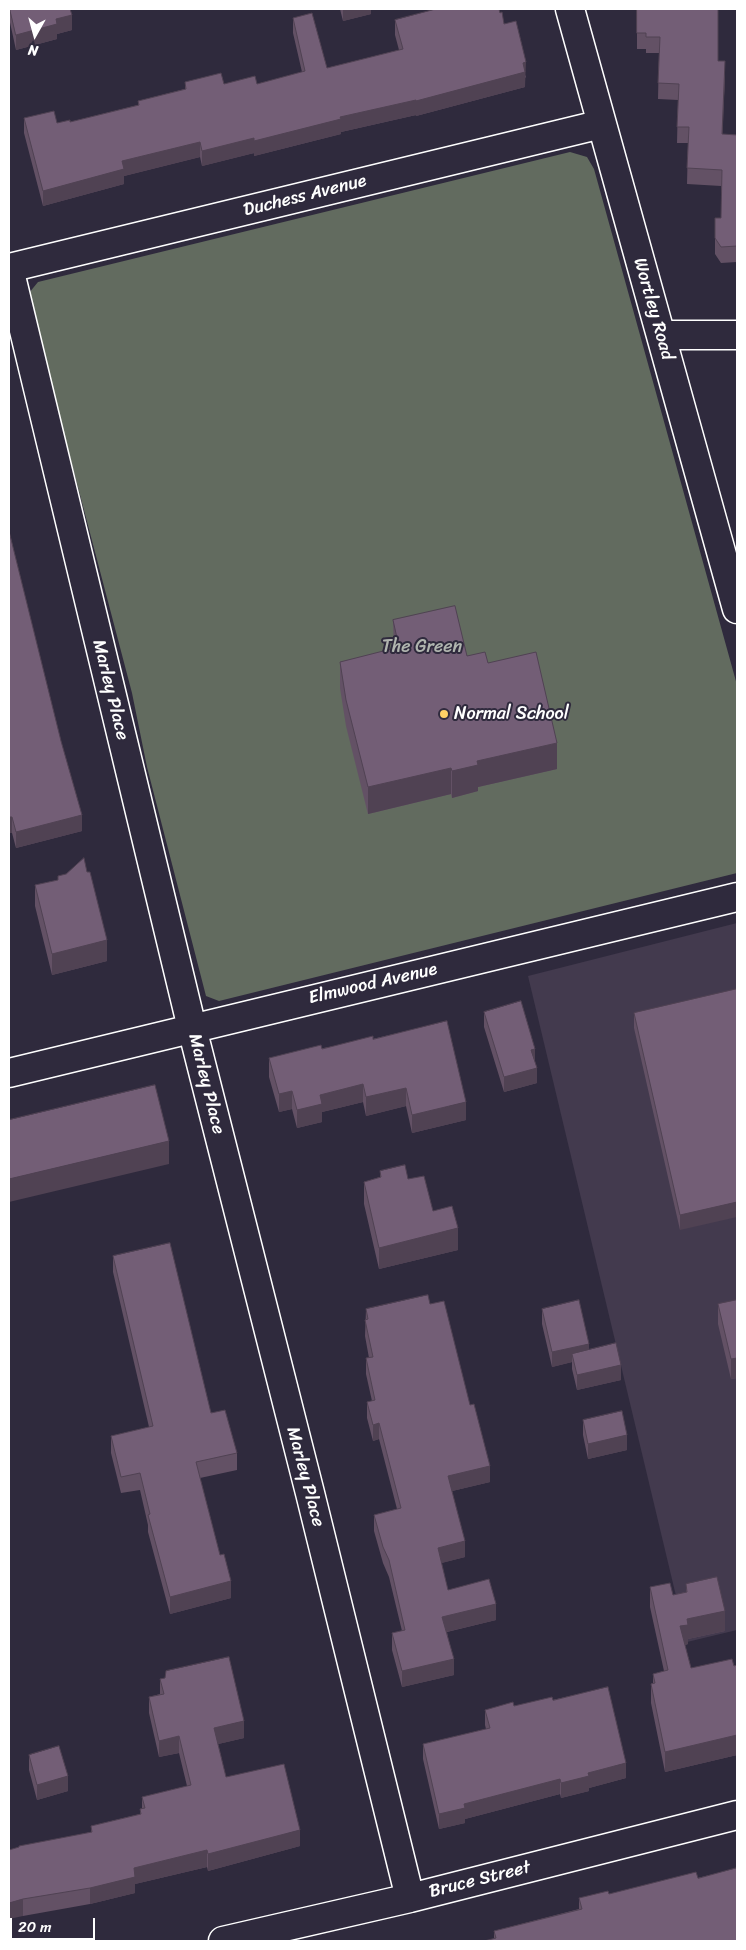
<!DOCTYPE html>
<html>
<head>
<meta charset="utf-8">
<style>
  body { margin:0 }
  #map { position:relative; width:746px; height:1950px; overflow:hidden; background:#2f2a3d; font-family:Sriracha,sans-serif }
  canvas { display:block }
  .frame { position:absolute; inset:0; border:10px solid #fff; pointer-events:none }
  .north { position:absolute; left:10px; top:10px; width:50px; height:50px; -webkit-text-stroke:4px #2f2a3d; paint-order:stroke; rotate:187deg; font-size:14px; font-weight:700; line-height:20px; text-align:center; color:#fff }
  .north::after { content:''; display:block; margin:auto; width:18px; height:22px; background:#fff; clip-path:polygon(50% 0,100% 100%,50% 72%,0 100%) }
  .scale { position:absolute; left:10px; top:1918px; width:85px; height:22px; box-sizing:border-box; border:2px solid #fff; border-top:0; padding-left:6px; font-size:15px; line-height:18px; white-space:nowrap; color:#fff; -webkit-text-stroke:4px #2f2a3d; paint-order:stroke }
</style>
</head>
<body>
<div id="map">
<canvas width="746" height="1950"></canvas>
<div class="frame"></div>
<div class="north">N</div>
<div class="scale">20 m</div>
</div>
<script>
const ctx = document.querySelector('canvas').getContext('2d');
ctx.lineJoin = 'round';
function fill(path, color) {
  ctx.fillStyle = color;
  ctx.fill(path, 'evenodd');
}
function trace(path, color, width, dash) {
  ctx.strokeStyle = color;
  ctx.lineWidth = width;
  ctx.lineCap = dash ? 'butt' : 'round';
  ctx.setLineDash(dash || []);
  ctx.stroke(path);
}
function write(font, color, halo, rows, align = 'center') {
  ctx.font = font + ' Sriracha,sans-serif';
  ctx.lineWidth = 4;
  ctx.setLineDash([]);
  ctx.textBaseline = 'middle';
  ctx.strokeStyle = halo;
  ctx.fillStyle = color;
  for (const [text, x, y, turn = 0] of rows) {
    ctx.save();
    ctx.translate(x, y);
    ctx.rotate((+turn || 0) * Math.PI / 180);
    ctx.textAlign = isNaN(turn) ? turn : align;
    if (halo) ctx.strokeText(text, 0, 0);
    ctx.fillText(text, 0, 0);
    ctx.restore();
  }
}
fill(new Path2D(`
  M737 923V1630L687 1642 528 976Z`), '#433a4e');
fill(new Path2D(`
  M570 152 587 157 594 169 737 685V873L219 1001 206 996 147 767 132 693 32 312 29 293 38 282Z`), '#626b5f');
const minor = new Path2D(`
  M570 9 737 609
  M9 268 192 1028 310 1493 410 1898
  M9 268 602 124
  M661 335H737
  M9 1073 737 897
  M223 1941 410 1898 737 1815`);
trace(minor, '#fff', 31);
trace(minor, '#2f2a3d', 28);
fill(new Path2D(`
  M9 9H70L72 30 57 34V39L16 50 9 18Z
  M340 9H371V14L343 21Z
  M637 9 718 61 725 77 722 134 737 135V262L721 263 715 254V218H721V186L687 184 688 143H677L678 100 658 99 659 53H646V49H637Z
  M500 13 526 77 525 78V87L416 116V115L341 132V134L254 156V153L202 166 200 157 124 176V184L43 206 24 133V118L57 123 70 122 138 105V101L185 89V82L224 84H257L302 72 293 33V18L327 68 399 50 395 35V20Z
  M9 531 82 831 16 848 12 833H9Z
  M393 620 467 656 488 663 557 769 478 787V791L452 798 451 794 368 814 346 726 340 688V662L394 649Z
  M58 876 107 961 52 975 35 906V885L58 880Z
  M737 989 680 1230 634 1028V1013Z
  M484 1012 535 1062 537 1083 504 1092 484 1027Z
  M373 1039 466 1120 412 1133 406 1106 366 1116 363 1102 322 1112V1122L297 1128 292 1109 279 1112 269 1077V1058Z
  M380 1171 408 1179 433 1211 458 1250 379 1269 364 1204V1182L380 1177Z
  M113 1256 237 1453V1470L200 1478 231 1598 170 1614 148 1532V1525L140 1490 121 1493 111 1453V1436L149 1427 113 1272Z
  M737 1300V1378L731 1379 718 1324V1304Z
  M430 1304 470 1405 490 1482 452 1491 465 1557 441 1563 448 1590 496 1620 447 1632 454 1675 402 1687 392 1650V1633L402 1631 389 1577 383 1563 374 1531V1515L397 1509 379 1439 373 1441 367 1418V1402L372 1401 366 1374V1358H369L365 1336 366 1309Z
  M542 1309 589 1350 621 1380 577 1390 572 1369V1362L552 1367 542 1324Z
  M583 1420 627 1450 588 1459 583 1435Z
  M686 1584 725 1631 688 1639V1644L685 1645 691 1668 737 1665V1755L665 1772 651 1703V1684L653 1683V1674L664 1671 650 1607V1587L673 1595 686 1592Z
  M160 1679 244 1738 218 1744 226 1777 300 1846 208 1871 207 1867 135 1884V1893L90 1904 23 1916 9 1850 91 1832V1826L140 1814V1809H142V1797L187 1786 179 1753 159 1757 149 1713V1697L160 1694Z
  M553 1700 626 1778 589 1788V1791L561 1798 560 1794 465 1819V1823L439 1829 423 1759V1744L486 1729 485 1725V1710Z
  M29 1755 68 1791 37 1800 29 1770Z
  M698 1878 494 1939V1931L579 1909V1898L609 1894Z`), '#635165');
fill(new Path2D(`
  M343 9H371V14L343 21Z
  M72 15V30L57 34V39L16 50V35L56 19Z
  M725 61V77L722 150V134Z
  M526 62 525 87 416 116V101Z
  M416 100V115L341 132V134L254 156V141L340 117Z
  M254 138V153L202 166V151Z
  M200 142V157L124 176V184L43 206V191L122 161Z
  M557 743V769L478 787V791L452 798V771L477 761Z
  M451 768V794L368 814V787Z
  M82 815V831L16 848V832Z
  M9 817H12V833H9Z
  M107 940V961L52 975V954Z
  M535 1049V1064L531 1050Z
  M537 1068V1083L504 1092V1077Z
  M363 1084V1102L322 1112V1122L297 1128V1110L320 1095Z
  M406 1088V1106L366 1116V1097Z
  M292 1091V1109L279 1112V1094Z
  M466 1102V1120L412 1133V1115Z
  M169 1141V1164L9 1202V1179Z
  M737 1202V1217L680 1230V1215Z
  M458 1228V1250L379 1269V1248Z
  M589 1344V1359L572 1354V1362L552 1367V1352Z
  M737 1358V1378L731 1379V1359Z
  M621 1365V1380L577 1390V1375Z
  M379 1423V1439L373 1441V1425Z
  M627 1435V1450L588 1459V1444Z
  M490 1466V1482L448 1492V1476Z
  M465 1541V1557L438 1564V1548Z
  M231 1581V1598L170 1614V1597Z
  M496 1604V1620L442 1633V1617Z
  M725 1611V1631L688 1639V1644L680 1646V1626L687 1619Z
  M454 1659V1675L402 1687V1671Z
  M244 1721V1738L214 1745V1728Z
  M737 1735V1755L665 1772V1752Z
  M179 1736V1753L159 1757V1741Z
  M626 1763V1778L589 1788V1791L561 1798V1783L588 1773Z
  M68 1776V1791L37 1800V1785Z
  M560 1779V1794L465 1819V1823L439 1829V1814L464 1804Z
  M300 1830V1846L208 1871V1854Z
  M207 1850V1867L135 1884V1893L90 1904V1888L134 1868Z
  M23 1899V1916L9 1919V1903Z`), '#504253');
const building = new Path2D(`
  M10 9H70L72 15 56 19 57 24 16 35Z
  M436 9H499L500 13 502 12 504 24 516 21 526 62 523 63 525 72 416 101V100L340 117 341 119 254 141V138L202 151 200 142 122 161 124 169 43 191 24 118 54 111 57 123 70 120V122L139 105 138 101 186 89 185 82 221 73 224 84 255 76 257 84 305 71 293 18 312 13 327 68 403 49 395 20Z
  M637 9H718V61H725L722 134 737 135V246L721 247 715 238V218H721L722 170 687 168 689 127H677L679 84 658 83 660 37H646V33H637Z
  M9 531 61 741 82 815 16 832 12 817H9Z
  M455 606 467 656 485 652 488 663 536 652 557 743 477 761 478 765 452 771 451 768 368 787 346 700 340 662 399 647 393 620Z
  M84 858 87 872H90L107 940 52 954 35 885 58 880V876L66 874Z
  M737 989V1202L680 1215 634 1013Z
  M521 1001 535 1049 531 1050 537 1068 504 1077 484 1012Z
  M447 1021 466 1102 412 1115 406 1088 366 1097 363 1084 320 1095 322 1104 297 1110 292 1091 279 1094 269 1058 321 1045 322 1049 373 1036V1039Z
  M155 1085 169 1141 9 1179V1120Z
  M405 1165 408 1179 424 1176 433 1211 452 1206 458 1228 379 1248 364 1182 381 1177 380 1171Z
  M170 1243 211 1413 225 1410 237 1453 196 1462 220 1555 224 1554 231 1581 170 1597 148 1515 150 1514 140 1473 121 1477 111 1436 153 1426 113 1256Z
  M428 1295 430 1304 444 1301 470 1405 474 1404 490 1466 448 1476 465 1541 438 1548 448 1590 489 1579 496 1604 442 1617 454 1659 402 1671 392 1633 405 1630 389 1560 383 1547 374 1515 401 1508 379 1423 373 1425 367 1402 375 1400 366 1358 373 1357 365 1320 368 1319 366 1309Z
  M579 1300 589 1344 552 1352 542 1309Z
  M737 1300V1358L731 1359 718 1304Z
  M616 1343 621 1365 577 1375 572 1354Z
  M622 1411 627 1435 588 1444 583 1420Z
  M717 1577 725 1611 687 1619 688 1625 680 1626 691 1668 732 1659 734 1666 737 1665V1735L665 1752 651 1684 655 1683 653 1674 668 1670 650 1587 670 1583 673 1595 687 1592 686 1584Z
  M229 1657 244 1721 214 1728 226 1777 284 1764 300 1830 208 1854 207 1850 134 1868 135 1877 90 1888 23 1899 9 1903V1850L19 1847V1846L92 1832 91 1826 141 1814 140 1809 145 1808 142 1797 191 1785 179 1736 159 1741 149 1697 164 1694 160 1679 165 1678 166 1671Z
  M608 1687 626 1763 588 1773 589 1776 561 1783 560 1779 464 1804 465 1808 439 1814 423 1744 490 1728 485 1710 513 1702 514 1706 552 1697 553 1700Z
  M59 1746 68 1776 37 1785 29 1755Z
  M737 1868V1941H484L496 1938 494 1931 582 1909 579 1898 608 1891 609 1894 696 1872 698 1878Z`);
fill(building, '#735e76');
trace(building, '#504253', 1);
for (const [x, y, r, color] of [
  [444,714,5,"#ffd166"]
]) {
  const dot = new Path2D();
  dot.arc(x, y, r, 0, 2 * Math.PI);
  ctx.fillStyle = color;
  ctx.fill(dot);
  trace(dot, '#2f2a3d', 2);
}
write('18px', '#fff', '#2f2a3d', [
  ["Duchess Avenue",305,196,-14],
  ["Wortley Road",653,309,74],
  ["Marley Place",110,690,76],
  ["Elmwood Avenue",373,984,-13],
  ["Marley Place",206,1084,76],
  ["Marley Place",305,1477,75],
  ["Bruce Street",480,1880,-14]
]);
write('18px', '#b0b5af', '#2f2a3d', [
  ["The Green",422,647]
]);
write('18px', '#fff', '#2f2a3d', [
  ["Normal School",454,714]
], 'left');
</script>
</body>
</html>
